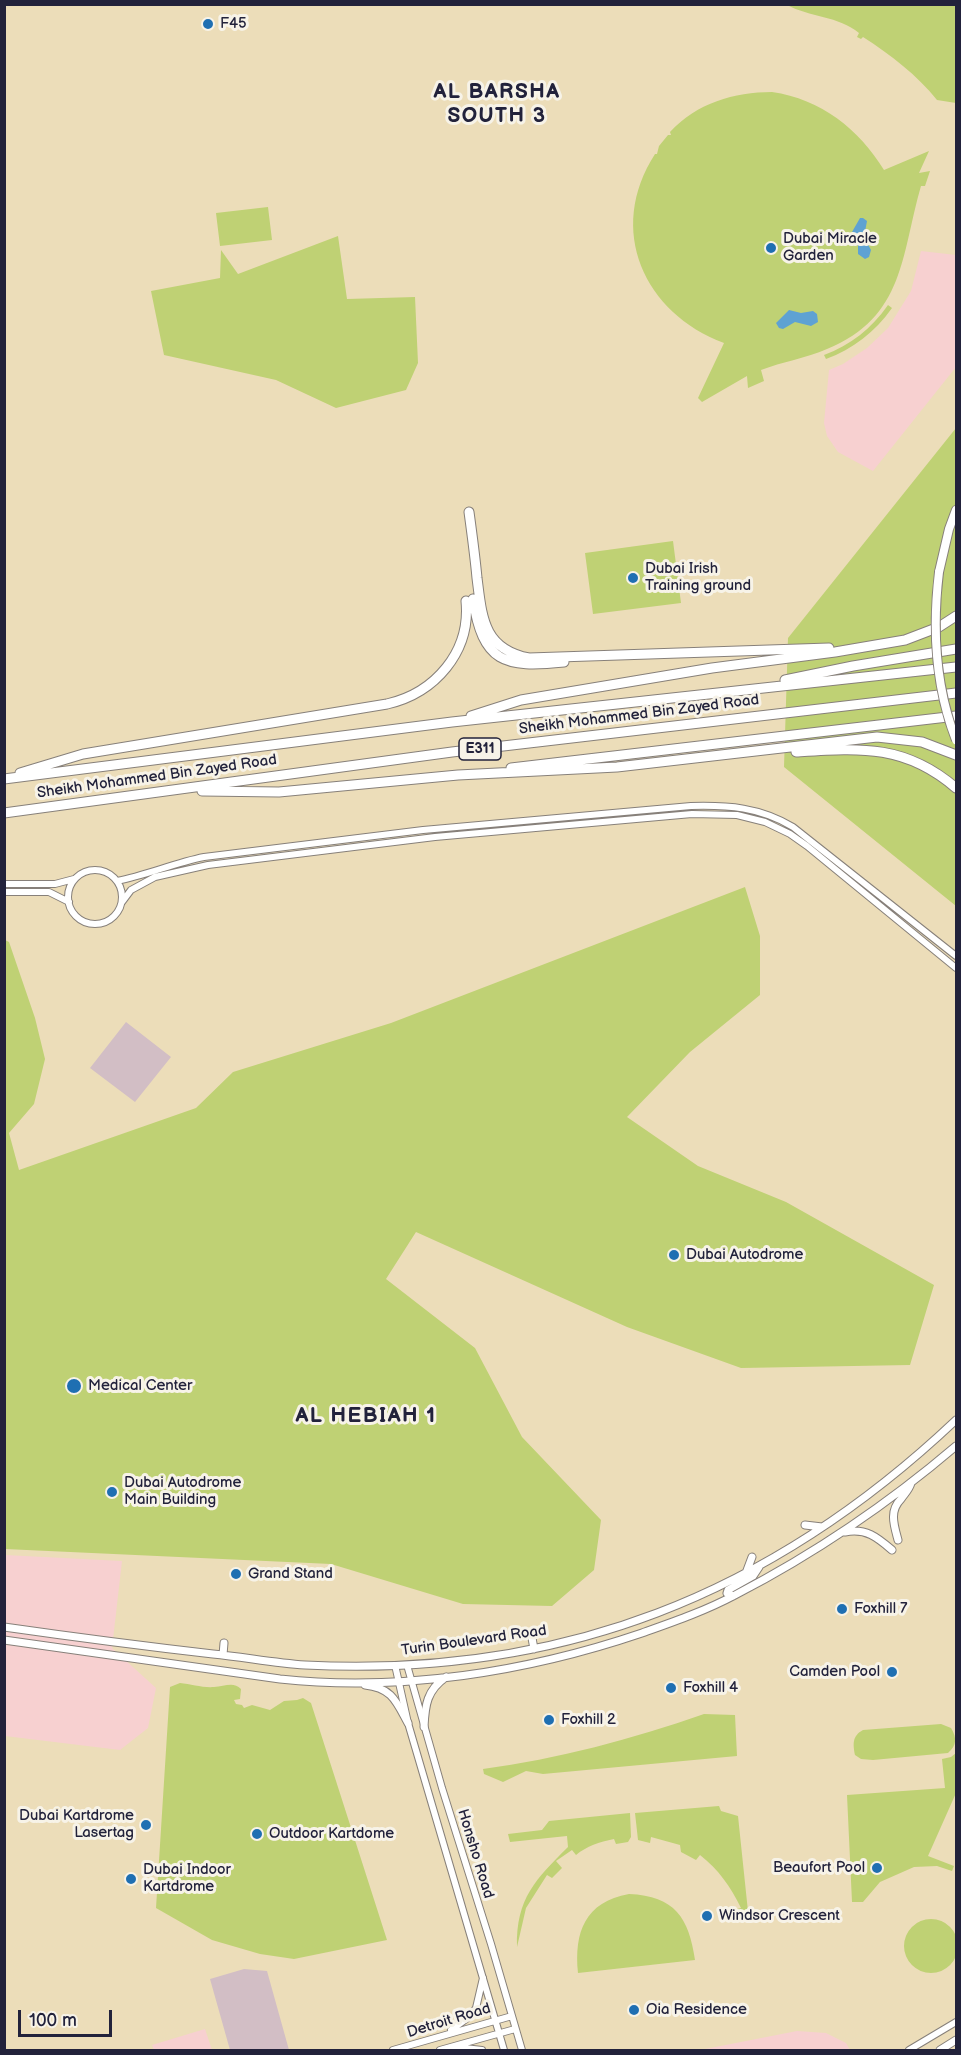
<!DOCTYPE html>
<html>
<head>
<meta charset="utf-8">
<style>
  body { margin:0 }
  #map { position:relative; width:961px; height:2055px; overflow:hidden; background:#ecddb9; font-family:"Balsamiq Sans",sans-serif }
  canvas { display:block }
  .frame { position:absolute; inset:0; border:6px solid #22223b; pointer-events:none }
  .scale { position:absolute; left:18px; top:2010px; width:94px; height:27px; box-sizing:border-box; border:3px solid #22223b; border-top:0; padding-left:8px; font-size:18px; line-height:21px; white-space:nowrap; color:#22223b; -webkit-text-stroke:4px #f7f3e8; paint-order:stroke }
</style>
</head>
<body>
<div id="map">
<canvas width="961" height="2055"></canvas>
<div class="frame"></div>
<div class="scale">100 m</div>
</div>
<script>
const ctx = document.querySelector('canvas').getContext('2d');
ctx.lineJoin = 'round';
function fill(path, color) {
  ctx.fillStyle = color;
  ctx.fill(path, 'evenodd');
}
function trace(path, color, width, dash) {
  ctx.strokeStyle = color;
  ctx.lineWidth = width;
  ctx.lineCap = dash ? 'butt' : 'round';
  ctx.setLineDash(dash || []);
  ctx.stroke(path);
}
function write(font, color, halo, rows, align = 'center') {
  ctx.font = font + ' "Balsamiq Sans",sans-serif';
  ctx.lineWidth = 6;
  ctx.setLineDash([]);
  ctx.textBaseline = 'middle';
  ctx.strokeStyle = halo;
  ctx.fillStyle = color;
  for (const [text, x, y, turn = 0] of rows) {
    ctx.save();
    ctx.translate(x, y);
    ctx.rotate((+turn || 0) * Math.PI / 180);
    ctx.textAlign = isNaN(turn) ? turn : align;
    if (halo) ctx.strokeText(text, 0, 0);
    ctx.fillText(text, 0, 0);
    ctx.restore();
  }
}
fill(new Path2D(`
  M921 251 956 255V367L873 471 838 452 827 436 824 423 829 370 843 364 867 348 888 328 911 291Z
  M5 1555 122 1561 112 1648 156 1688 148 1728 120 1750 5 1736Z
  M205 2029 212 2050H154L152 2045Z
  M797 2031 826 2033 846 2043 850 2050H700Z`), '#f7d0d0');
fill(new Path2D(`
  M126 1022 171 1057 135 1102 90 1068Z
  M244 1969 267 1971 289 2050H230L210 1979Z`), '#d2bec5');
fill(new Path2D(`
  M787 5H956V103L937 100C917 75 891 55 863 37L861 39 857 37 859 33C839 16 809 17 787 5Z
  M772 92C821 99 859 129 884 170L929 151 919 173 930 171 925 186H921C901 255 905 317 827 349 806 358 782 362 761 370L764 381 748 388 747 376 702 402 698 398 724 343C644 313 606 230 655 154H657L659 146 668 135H671L670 132C697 103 734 92 772 92Z
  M268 207 272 240 220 246 216 213Z
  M338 236 347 299 415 297 418 363 406 390 336 408 276 380 164 355 151 291 220 278 221 250 238 274Z
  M888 305 892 308C875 332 853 349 826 359L824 355C851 345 871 329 888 305Z
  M956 428V906L784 767 788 638Z
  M673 541 681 603 593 614 585 553Z
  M745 887 760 936V995L690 1052 627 1117 698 1166 786 1202 934 1285 910 1365 741 1368 627 1327 416 1232 386 1279 475 1348 522 1437 601 1520 594 1570 552 1606 463 1604 331 1564 5 1549V940L9 942 35 1018 45 1059 34 1104 9 1133 19 1170 196 1108 233 1072 391 1023Z
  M180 1683C191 1684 203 1688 214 1687 224 1687 233 1681 241 1689L240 1699 234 1700 236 1704 242 1705 244 1708 252 1705 270 1710 284 1701 297 1700 303 1698 311 1703 387 1940 294 1959 260 1954 212 1940 156 1908 170 1687Z
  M704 1714 735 1715 737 1756 543 1774 526 1771 503 1782 484 1774 483 1769C558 1759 632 1739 704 1714Z
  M941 1724 951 1728C957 1738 957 1745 948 1753L873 1760 861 1759 855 1755C853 1744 852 1736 863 1730Z
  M956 1753V1793L928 1856 954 1866 952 1871 937 1866 914 1867 880 1882 863 1902H852L847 1795 945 1788 942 1759 951 1757Z
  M719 1806 721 1811 738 1816 749 1921 743 1922 737 1909 741 1908C730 1886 719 1870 700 1855L696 1860 681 1852 680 1845 651 1837 650 1843 638 1840 635 1813Z
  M630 1813 631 1837 628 1842 616 1844 614 1839C599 1842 587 1846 576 1855L572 1850 556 1861 562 1868 552 1878 547 1875 526 1908 517 1947C516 1898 536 1879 568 1847L567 1836 510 1842 508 1834 542 1830 549 1821Z
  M629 1894C675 1896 689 1918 695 1960L578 1973C574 1932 585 1902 629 1894Z
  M904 1946a27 27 0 1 1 54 0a27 27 0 1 1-54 0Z`), '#bfd174');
fill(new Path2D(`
  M860 218H863L867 221 864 237 871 250 869 257 865 259 858 254V243L852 232Z
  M789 310 801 313 813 311 817 314 818 322 811 326 795 322 783 329 779 328 776 323Z`), '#5ea2d3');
const tertiary = new Path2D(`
  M68 897a27 27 0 1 1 54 0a27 27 0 1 1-54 0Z
  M117 881C147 875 174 863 204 857L423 830 691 806C728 805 760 807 793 827L956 956
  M4 884H55L74 879
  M4 892H49L69 902
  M122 902 131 890 155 877 208 865 435 837 692 814 737 815 765 822 790 834 807 846 956 968
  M395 1665 408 1723 504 2050
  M407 1665 442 1788 491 1944 522 2050
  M451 2030 469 2017 476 2008 483 1978
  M456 2047 482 2050
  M393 2050 512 2016
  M440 2050 515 2029
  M909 2050 956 2022`);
const secondary = new Path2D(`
  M805 1525 822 1527
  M845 1532C866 1528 877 1537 892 1550
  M898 1540C894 1525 889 1511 901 1499 905 1493 909 1490 911 1483
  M746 1573 752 1557
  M733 1596 727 1593 728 1590 753 1576 759 1567
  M4 1627C74 1637 143 1646 213 1654 244 1657 274 1663 305 1665 561 1678 771 1595 956 1420
  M532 1638 534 1649
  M4 1640 280 1679C401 1692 527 1672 642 1633 673 1622 705 1611 735 1595 814 1554 888 1504 956 1446
  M223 1655 224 1643
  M365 1685C392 1688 396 1701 408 1723
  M424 1727C425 1705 427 1690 446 1677
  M940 2050 956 2040`);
const primary = new Path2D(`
  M939 572 949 529 956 510`);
const motorway = new Path2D(`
  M469 512C472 534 475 556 477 578 482 617 483 649 529 658L829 648
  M473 599C483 663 504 668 564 662
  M785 680 853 666 956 649
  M471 716 521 700 712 668 835 652 905 640 939 627 956 616
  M796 752C860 748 905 744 956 788
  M511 768 956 716
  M20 773 83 754 387 704C435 693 471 652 466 601
  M4 779 452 722 956 667
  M202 791 279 792 458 775 617 767 877 737 922 742 956 755
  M4 813 452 752 956 693`);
trace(tertiary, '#87807a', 8);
trace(secondary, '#87807a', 9);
trace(primary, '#87807a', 10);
trace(motorway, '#87807a', 11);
trace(tertiary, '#fff', 6);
trace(secondary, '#fff', 7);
trace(primary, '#fff', 8);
trace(motorway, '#fff', 9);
const primaryBridge = new Path2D(`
  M939 572C932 630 935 686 956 740`);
trace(primaryBridge, '#87807a', 10, []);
trace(primaryBridge, '#fff', 8);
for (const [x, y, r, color] of [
  [208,24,6,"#1f6fb2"],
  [771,248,6,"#1f6fb2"],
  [633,578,6,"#1f6fb2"],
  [674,1255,6,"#1f6fb2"],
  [74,1386,8,"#1f6fb2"],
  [112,1492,6,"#1f6fb2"],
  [236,1574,6,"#1f6fb2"],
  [842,1609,6,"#1f6fb2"],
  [892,1672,6,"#1f6fb2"],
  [671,1688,6,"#1f6fb2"],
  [549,1720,6,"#1f6fb2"],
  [146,1825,6,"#1f6fb2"],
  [257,1834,6,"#1f6fb2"],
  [877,1868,6,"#1f6fb2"],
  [131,1879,6,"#1f6fb2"],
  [707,1916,6,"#1f6fb2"],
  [634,2010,6,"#1f6fb2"]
]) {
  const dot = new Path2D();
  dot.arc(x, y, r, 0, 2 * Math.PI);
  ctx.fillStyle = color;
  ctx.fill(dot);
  trace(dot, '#f7f3e8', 2);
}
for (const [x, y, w] of [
  [480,749,42]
]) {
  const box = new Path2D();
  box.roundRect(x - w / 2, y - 11, w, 22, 4.5);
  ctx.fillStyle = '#f7f3e8';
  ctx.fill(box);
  trace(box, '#22223b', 1.5);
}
write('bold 14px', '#22223b', null, [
  ["E311",480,749]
]);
write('15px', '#22223b', '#f7f3e8', [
  ["F45",220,24],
  ["Dubai Miracle",783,239],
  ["Garden",783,256],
  ["Dubai Irish",645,569],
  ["Training ground",645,586],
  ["Dubai Autodrome",686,1255],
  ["Medical Center",88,1386],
  ["Dubai Autodrome",124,1483],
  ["Main Building",124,1500],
  ["Grand Stand",248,1574],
  ["Foxhill 7",854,1609],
  ["Camden Pool",880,1672,"right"],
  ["Foxhill 4",683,1688],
  ["Foxhill 2",561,1720],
  ["Dubai Kartdrome",134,1816,"right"],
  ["Lasertag",134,1833,"right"],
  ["Outdoor Kartdome",269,1834],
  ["Beaufort Pool",865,1868,"right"],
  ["Dubai Indoor",143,1870],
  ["Kartdrome",143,1887],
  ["Windsor Crescent",719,1916],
  ["Oia Residence",646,2010]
], 'left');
write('15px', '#22223b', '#f7f3e8', [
  ["Sheikh Mohammed Bin Zayed Road",639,715,-7],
  ["Sheikh Mohammed Bin Zayed Road",157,777,-8],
  ["Turin Boulevard Road",474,1641,-8],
  ["Honsho Road",475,1854,73],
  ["Detroit Road",449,2021,-17]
]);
ctx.letterSpacing = '1.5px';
write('bold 21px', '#22223b', '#f7f3e8', [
  ["AL BARSHA",497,93],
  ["SOUTH 3",497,117],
  ["AL HEBIAH 1",366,1417]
]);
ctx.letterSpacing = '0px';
</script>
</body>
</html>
